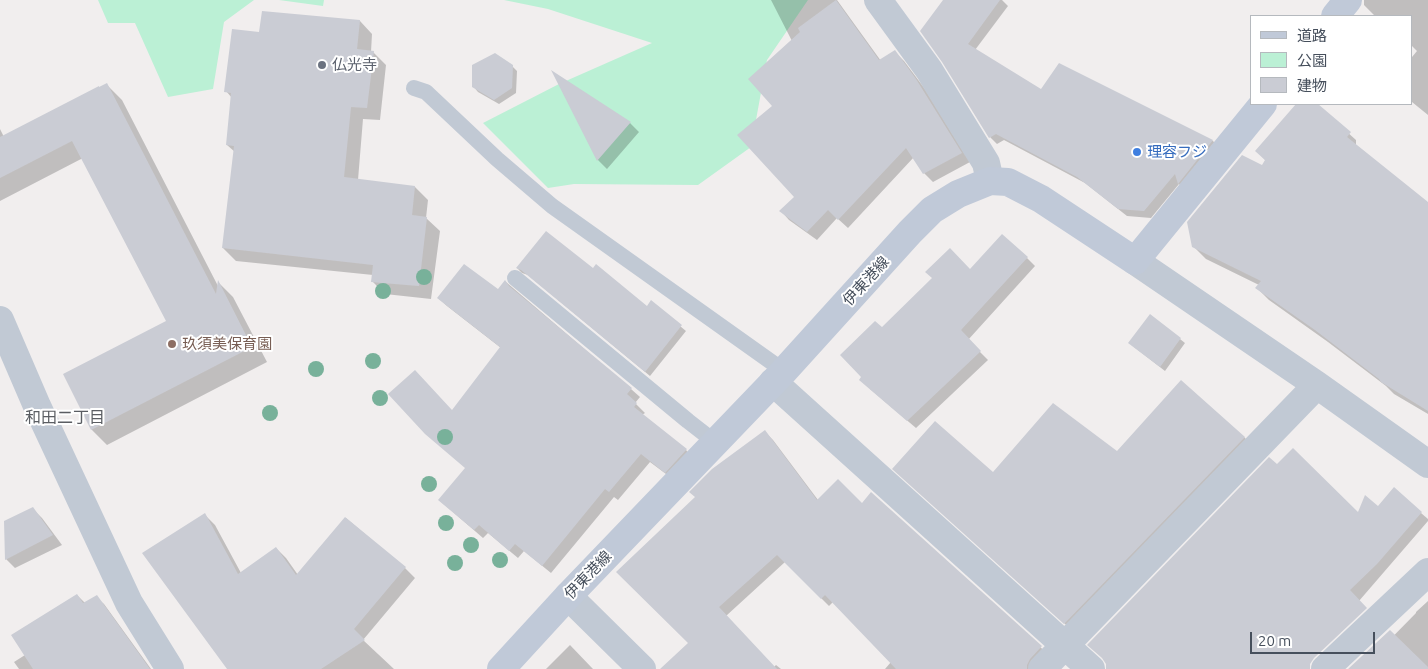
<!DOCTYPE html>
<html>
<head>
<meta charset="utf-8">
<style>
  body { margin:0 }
  #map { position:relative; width:1428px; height:669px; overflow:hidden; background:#f1eeee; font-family:Ubuntu,"Noto Sans JP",sans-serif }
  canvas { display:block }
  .legend { position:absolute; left:1250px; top:15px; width:162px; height:90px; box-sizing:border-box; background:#fff; border:1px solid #b5b9be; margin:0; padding:6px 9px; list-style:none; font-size:15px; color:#464f5c }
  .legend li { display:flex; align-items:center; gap:10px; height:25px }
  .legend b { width:25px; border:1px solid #b5b9be }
  .scale { position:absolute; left:1250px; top:632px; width:125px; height:22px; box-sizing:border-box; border:2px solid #464f5c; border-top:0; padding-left:6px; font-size:15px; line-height:18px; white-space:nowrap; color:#464f5c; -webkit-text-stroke:4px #fff; paint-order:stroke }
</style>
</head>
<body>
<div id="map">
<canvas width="1428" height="669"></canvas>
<ul class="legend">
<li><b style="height:6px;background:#c0c9d8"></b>道路</li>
<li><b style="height:14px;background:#bbf0d5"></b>公園</li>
<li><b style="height:14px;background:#caccd4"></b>建物</li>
</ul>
<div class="scale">20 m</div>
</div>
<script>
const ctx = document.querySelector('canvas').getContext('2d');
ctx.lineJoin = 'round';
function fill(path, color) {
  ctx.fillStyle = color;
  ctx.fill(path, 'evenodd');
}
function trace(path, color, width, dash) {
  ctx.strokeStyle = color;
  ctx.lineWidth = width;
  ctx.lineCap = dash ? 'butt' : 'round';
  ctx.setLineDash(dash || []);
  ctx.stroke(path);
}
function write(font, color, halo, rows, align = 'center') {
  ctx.font = font + ' Ubuntu,"Noto Sans JP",sans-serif';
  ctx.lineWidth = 4;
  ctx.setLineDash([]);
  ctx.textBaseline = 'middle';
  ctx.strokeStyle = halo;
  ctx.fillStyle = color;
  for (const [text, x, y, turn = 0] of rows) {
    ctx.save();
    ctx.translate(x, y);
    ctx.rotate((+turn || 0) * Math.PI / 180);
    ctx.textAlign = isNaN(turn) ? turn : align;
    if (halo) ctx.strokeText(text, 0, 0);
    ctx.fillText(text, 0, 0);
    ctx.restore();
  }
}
fill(new Path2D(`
  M98 0H254L224 22 213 89 168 97 135 23H108Z
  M279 0H324L323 6Z
  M504 0H808L767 60 751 147 698 185 574 184 548 188 483 123 559 84 652 43 548 9Z`), '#bbf0d5');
fill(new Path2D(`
  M771 0H837L881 61 895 52 904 61 925 89 970 162 933 182 924 173 914 157 848 228 837 218 817 240 789 220 781 211 796 197 774 106 792 41Z
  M944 0H1002L1008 6 975 50 1041 91 1059 64 1213 141 1219 148 1185 190 1179 184 1151 218 1127 216 1085 183 1004 140 997 144 990 137Z
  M1364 0H1428V115L1412 102V57L1417 51 1412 46V16H1375L1364 5Z
  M360 21 372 34 371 52H373L386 65 380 120 363 119 358 180 415 187 428 200 426 218 440 231 431 299 385 294 372 281 373 275 236 261 223 248 235 152 227 145 232 98 226 91 260 34Z
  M512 66 517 71 516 93 499 104 478 92 473 86Z
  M554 74 630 123 639 132 607 169 598 160Z
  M107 85 122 100 218 286 219 283 233 297 267 362 107 445 92 430 65 375 168 321 83 158 0 201V129L4 137Z
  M1297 104H1316L1356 140V146L1428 203V414L1394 394 1386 386 1328 342 1269 300 1257 288 1259 285 1206 259 1194 247 1263 166 1266 161 1257 151Z
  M1027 258 1035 266 968 340 988 360 916 428 870 389 882 329 970 271Z
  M517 268 593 270 647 308 651 302 686 331 650 376 528 275 522 273Z
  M506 282 631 389 640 397 635 403 645 413 642 415 686 450 694 459 674 480 650 462 618 500 614 497 551 573 524 551 518 558 488 533 483 538 439 500 466 468 453 411 501 348 447 306 438 298 498 291Z
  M1151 316 1185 343 1165 371 1134 347Z
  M765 432 773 440 818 500 862 505 871 494 1049 655 1037 669H885L891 662 833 602 829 606 785 562 726 616 774 667 776 665 781 669H675L689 643Z
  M1244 437 1254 447 1075 633 904 478 993 473 1118 453Z
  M32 508 42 518 62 545 15 568 6 559Z
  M1378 508 1421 513 1428 519V521L1321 645 1285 669H1107L1359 514Z
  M205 515 215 525 241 573 276 548 286 558 298 575 346 518 405 568 415 578 363 640 394 669H228Z
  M77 595 85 603 96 597 104 604 151 669H19L14 662 25 655Z
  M1428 601V669H1361L1416 613V612Z
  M570 645 593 669H546Z`), '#0003');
fill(new Path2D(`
  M836 0 879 60 895 50 916 79 962 153 923 174 906 148 838 220 828 210 807 232 779 211 794 197 737 135 772 106 748 79 800 32 798 28Z
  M943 0H1000L968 44 1041 89 1059 63 1213 140 1178 184 1175 174 1144 211 1118 209 1077 177 996 134 989 138 942 62 920 31Z
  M262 11 360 20 357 49 374 51 367 108 351 107 344 177 415 186 412 215 427 217 419 286 371 282 373 265 222 248 234 146 226 145 231 93 224 92 232 29 259 32Z
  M495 53 513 65 512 88 494 100 472 87V65Z
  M551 70 631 122 597 161Z
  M107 83 216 294 218 280 252 347 91 430 63 374 166 321 72 141 0 178V137L99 86V87Z
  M1296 104H1318L1351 132 1347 137 1428 202V411L1381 382 1379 379 1315 330 1255 288 1261 281 1192 247 1187 222 1242 155 1262 165 1265 160 1255 151Z
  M546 231 593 268 596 264 647 306 651 300 682 325 645 372 521 270 516 268Z
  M1002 234 1028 257 961 330 981 351 907 421 859 380 861 377 840 355 875 321 882 327 932 278 925 272 950 248 970 269Z
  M464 264 498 289 505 280 509 286 632 388 627 394 637 403 634 407 687 449 665 473 641 454 609 492 605 489 542 566 515 544 509 551 479 525 474 530 438 500 465 468 425 434 388 394 415 370 452 410 500 347 437 298Z
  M1150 314 1181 338 1160 367 1128 343Z
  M1181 380 1245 437 1064 624 892 469 935 421 993 472 1053 403 1117 451Z
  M765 430 817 500 838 479 862 503 871 492 1042 646 1030 659 1027 665V669H896L825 595 821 599 777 555 719 607 777 669H660L688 643 616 572 695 497 689 492 712 469Z
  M1293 448 1358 512 1365 495 1378 506 1394 487 1422 512 1377 564 1350 590 1367 608 1314 658 1310 664V669H1106V664L1102 658 1087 645 1269 457 1277 464Z
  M33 507 53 535 5 560 4 521Z
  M205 513 238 574 276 547 296 575 345 517 406 567 354 629 365 640 321 669H227L142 553Z
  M77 594 83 603 97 595 150 669H33L11 635Z
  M1390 630 1428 667V669H1348Z`), '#caccd4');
trace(new Path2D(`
  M414 88 426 92 497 159 552 206 784 371
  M515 278 688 421 715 442`), '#c1c9d4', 16);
trace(new Path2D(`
  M878 0 929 70 986 163 990 181
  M1135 261 1317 385 1428 464
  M0 320 37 406 129 603 170 669
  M773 382 1091 669
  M568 596 642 669
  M1042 669 1317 385
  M1325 669 1428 572`), '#c1c9d4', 28);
trace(new Path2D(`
  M1335 16 1348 0
  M501 669 568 596 784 371 910 232 932 210 958 194 990 181 1008 182 1041 199 1135 261 1263 104`), '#c0c9d8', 28);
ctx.fillStyle = '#78b19a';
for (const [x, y] of [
  [424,277],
  [383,291],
  [373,361],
  [316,369],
  [380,398],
  [270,413],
  [445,437],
  [429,484],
  [446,523],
  [471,545],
  [500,560],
  [455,563]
]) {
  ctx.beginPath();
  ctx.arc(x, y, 8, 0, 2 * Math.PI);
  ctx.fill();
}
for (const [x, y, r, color] of [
  [322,65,5,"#6b7280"],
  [1137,152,5,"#3f7fe0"],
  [172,344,5,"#8d6e63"]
]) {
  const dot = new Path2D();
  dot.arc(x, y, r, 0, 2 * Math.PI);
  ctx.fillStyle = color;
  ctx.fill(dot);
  trace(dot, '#fff', 2);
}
write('15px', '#5b616d', '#fff', [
  ["仏光寺",332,65]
], 'left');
write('15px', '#366cbe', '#fff', [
  ["理容フジ",1147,152]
], 'left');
write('15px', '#464f5c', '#fff', [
  ["伊東港線",866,281,-48],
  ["伊東港線",588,575,-46]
]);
write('15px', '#785e54', '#fff', [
  ["玖須美保育園",182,344]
], 'left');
write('16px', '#5b5e63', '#fff', [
  ["和田二丁目",65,418]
]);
</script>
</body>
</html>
